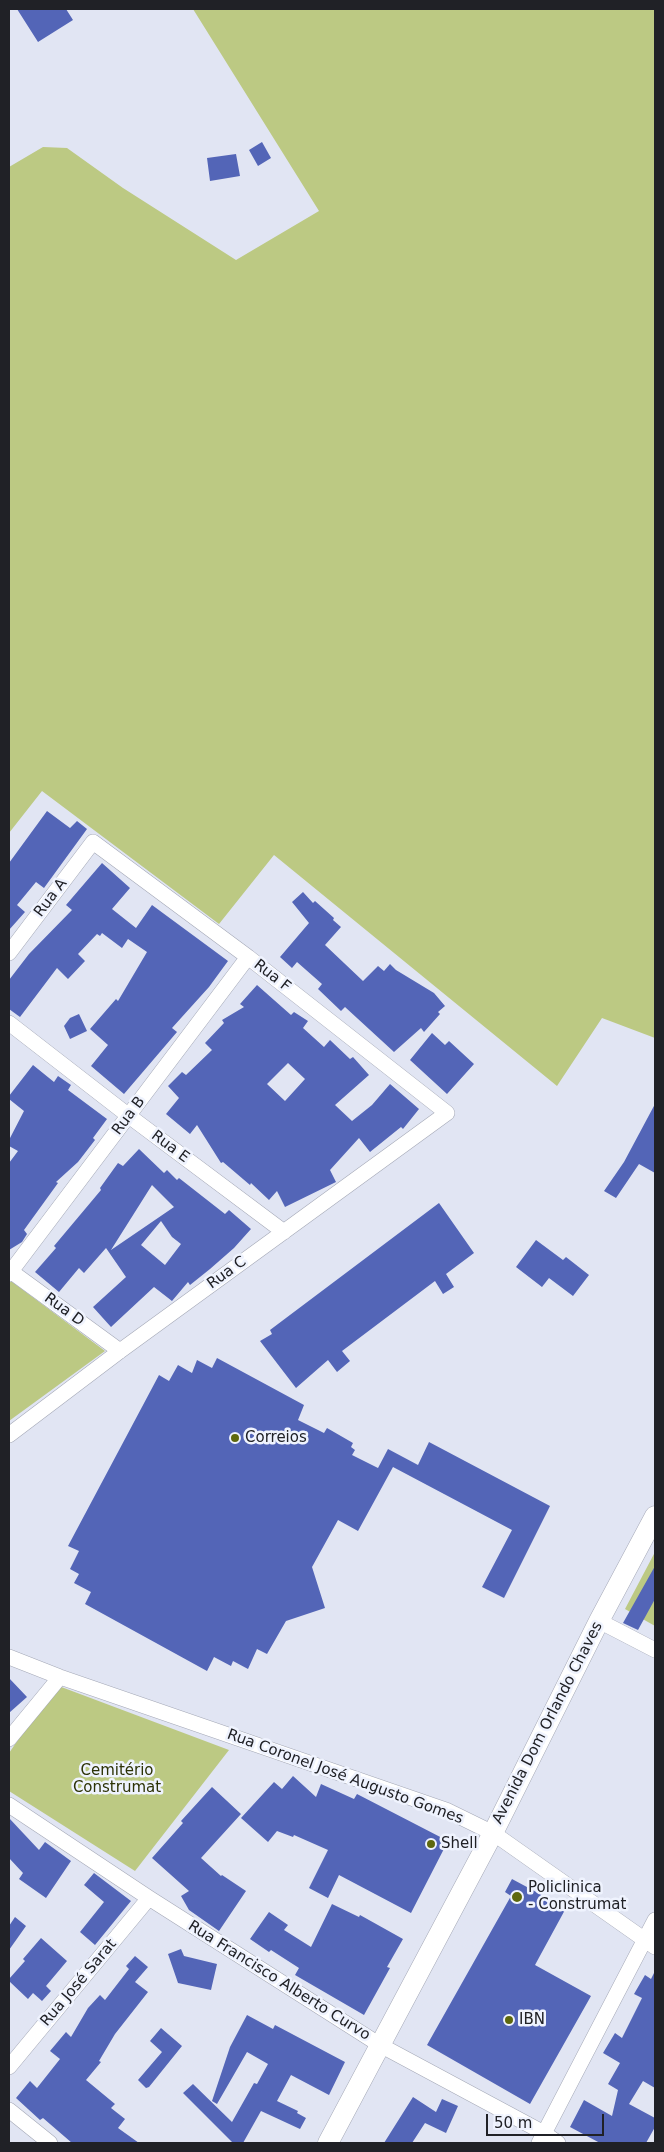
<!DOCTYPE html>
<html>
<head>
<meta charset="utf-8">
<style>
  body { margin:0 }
  #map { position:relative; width:664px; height:2152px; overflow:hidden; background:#e1e5f3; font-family:"DejaVu Sans",sans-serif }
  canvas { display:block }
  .frame { position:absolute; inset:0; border:10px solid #202126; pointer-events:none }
  .scale { position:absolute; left:486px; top:2114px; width:118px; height:22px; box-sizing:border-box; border:2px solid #202126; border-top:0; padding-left:6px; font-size:15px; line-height:18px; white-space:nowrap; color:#202126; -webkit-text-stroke:4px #eff3fe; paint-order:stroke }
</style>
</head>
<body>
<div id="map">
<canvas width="664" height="2152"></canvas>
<div class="frame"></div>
<div class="scale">50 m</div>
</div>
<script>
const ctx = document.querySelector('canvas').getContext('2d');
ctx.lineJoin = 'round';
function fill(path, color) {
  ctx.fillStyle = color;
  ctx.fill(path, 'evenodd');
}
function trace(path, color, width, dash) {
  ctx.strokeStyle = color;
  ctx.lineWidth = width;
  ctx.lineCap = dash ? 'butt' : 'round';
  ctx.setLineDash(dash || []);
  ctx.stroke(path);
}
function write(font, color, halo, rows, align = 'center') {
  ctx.font = font + ' "DejaVu Sans",sans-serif';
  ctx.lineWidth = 5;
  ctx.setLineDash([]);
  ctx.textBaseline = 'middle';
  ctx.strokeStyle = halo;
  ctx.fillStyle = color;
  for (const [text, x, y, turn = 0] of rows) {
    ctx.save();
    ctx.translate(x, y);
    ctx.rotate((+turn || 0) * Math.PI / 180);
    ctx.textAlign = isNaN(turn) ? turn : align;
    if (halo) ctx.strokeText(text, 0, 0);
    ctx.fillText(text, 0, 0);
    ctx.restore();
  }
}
fill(new Path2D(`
  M193 9H655V1038L602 1018 557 1086 274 855 219 924 42 791 9 833V167L43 147 67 148 123 188 236 260 319 211Z
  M11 1281 105 1351 9 1421V1284Z
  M655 1552V1626L625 1609Z
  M56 1685 229 1750 135 1871 9 1791V1753Z`), '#bcc983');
fill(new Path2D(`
  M17 9H66L73 20 38 42Z
  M262 142 271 158 258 166 249 150Z
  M236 154 240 176 210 181 207 158Z
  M47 811 70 828 77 821 87 829 44 888 36 882 17 905 25 912 9 930V863Z
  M102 863 130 888 112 909 136 928 152 905 228 961 209 987 172 1028 177 1032 124 1094 91 1066 108 1045 90 1029 116 999 118 1001 147 952 128 939 122 948 102 933 100 936 97 934 78 954 85 961 68 979 57 968 20 1017 9 1009V980L29 954 72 910 66 905Z
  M303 892 313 903 315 901 334 918 333 920 341 927 325 945 363 981 378 966 384 971 390 964 396 970 434 993 445 1006 438 1012 440 1014 424 1032 421 1028 394 1052 345 1007 341 1011 318 989 322 984 297 962 292 968 280 957 309 923 292 902Z
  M257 985 291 1015 294 1012 308 1021 303 1028 324 1047 330 1040 350 1059 353 1057 369 1075 335 1105 352 1121 372 1105 390 1084 419 1109 403 1129 401 1127 370 1152 359 1138 330 1170 336 1182 285 1207 277 1191 269 1200 251 1183 250 1185 223 1162 221 1163 197 1125 190 1134 166 1114 179 1098 168 1086 182 1072 186 1075 212 1050 205 1043 224 1023 222 1020 244 1007 240 1004ZM288 1063 305 1079 285 1101 267 1084Z
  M79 1014 87 1031 70 1039 64 1026 70 1018Z
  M432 1033 445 1045 449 1041 474 1064 447 1094 410 1060Z
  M33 1065 54 1082 58 1076 71 1085 68 1090 107 1119 93 1138 95 1140 78 1162 56 1182 58 1183 24 1230 27 1234 22 1242 9 1250V1163L18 1151 9 1146V1140L24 1111 9 1099V1096Z
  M655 1104V1173L639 1164 616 1198 604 1191 624 1162Z
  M139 1149 164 1173 167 1170 177 1180 179 1178 225 1214 229 1210 251 1229 234 1248 210 1269 190 1285 188 1282 172 1301 154 1287 111 1327 93 1307 126 1277 106 1248 84 1273 79 1268 59 1292 35 1272 56 1248 54 1246 101 1190 100 1188 118 1163 123 1166ZM152 1185 174 1207 111 1250ZM161 1221 172 1237 181 1244 165 1265 141 1245Z
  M439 1203 474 1253 446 1274 454 1287 443 1294 435 1281 342 1351 350 1361 337 1372 328 1360 296 1388 260 1341 272 1334 270 1330Z
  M536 1240 563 1260 566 1257 589 1275 573 1296 549 1278 542 1287 516 1267Z
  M217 1358 304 1405 298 1420 324 1433 327 1428 353 1443 351 1447 355 1450 352 1455 378 1468 388 1449 418 1465 429 1442 550 1506 504 1598 482 1587 512 1530 393 1467 358 1531 338 1520 312 1567 325 1608 286 1621 267 1654 257 1649 248 1669 233 1661 231 1666 214 1657 207 1671 85 1604 91 1592 74 1583 79 1574 70 1569 79 1551 68 1546 159 1375 169 1381 178 1365 192 1373 197 1360 212 1368Z
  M655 1566V1599L638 1630 623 1623Z
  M9 1678 27 1697 9 1713Z
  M293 1776 316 1797 321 1784 354 1799 357 1794 448 1841 411 1913 339 1875 328 1898 309 1888 328 1850 294 1835 293 1837 277 1831 268 1842 241 1818 274 1782 282 1789Z
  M212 1787 241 1814 201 1858 221 1876 222 1875 246 1891 219 1931 189 1910 181 1896 189 1891 152 1858 183 1823 181 1821Z
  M9 1818 39 1850 45 1842 71 1861 46 1898 19 1879 23 1873 9 1858Z
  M94 1873 131 1901 95 1945 80 1932 104 1902 84 1885Z
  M512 1879 566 1908 535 1965 591 1996 530 2104 427 2045 511 1896 505 1892Z
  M332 1904 359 1917 360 1915 403 1939 387 1967 390 1968 364 2015 295 1975 299 1968 271 1950 269 1952 250 1939 269 1912 288 1925 284 1930 311 1947Z
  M15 1917 26 1926 9 1950V1926Z
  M41 1938 67 1961 46 1986 51 1991 42 2001 33 1993 28 1999 9 1981V1979L25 1961 23 1959Z
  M181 1949 184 1956 217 1964 211 1990 178 1983 168 1954Z
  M135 1956 148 1967 135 1982 148 1992 115 2034 99 2061 101 2062 86 2080 115 2104 111 2108 125 2119 118 2128 139 2143H72L43 2118 40 2120 16 2098 30 2081 37 2088 60 2059 50 2051 66 2032 71 2037 88 2008 100 1995 105 2000 129 1969 126 1966Z
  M655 1971V2088L643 2081 629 2104 655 2118V2127L646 2143H600L570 2127 584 2100 612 2116 618 2090 608 2084 620 2063 603 2053 615 2033 622 2038 642 1998 634 1994 645 1975 651 1979Z
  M247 2015 273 2029 275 2025 345 2062 329 2095 291 2075 277 2101 298 2111 297 2113 306 2118 300 2129 261 2111 243 2143H233L183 2093 193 2084 232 2122 254 2083 257 2084 268 2064 247 2052 217 2104 212 2101 230 2047Z
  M161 2028 182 2046 149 2087 146 2088 138 2080 162 2052 150 2041Z
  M413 2097 436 2112 442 2099 458 2106 446 2133 425 2123 412 2143H384Z`), '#5365b7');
const minor = new Path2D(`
  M9 953 93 842 248 957 447 1113 120 1351 9 1435
  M9 1023 129 1116 284 1232
  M9 1270 120 1351
  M9 1274 248 957
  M599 1621 655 1650
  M9 1657 60 1677 446 1810 493 1833 655 1947
  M9 1739 60 1677
  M9 1805 149 1898 380 2045 544 2133 558 2143
  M9 2067 149 1898
  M9 2110 50 2143
  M539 2143 655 1920`);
const major = new Path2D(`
  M328 2143 493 1833 599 1621 655 1516`);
trace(minor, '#a4a8b6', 16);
trace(major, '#a4a8b6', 21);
trace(minor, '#fff', 15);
trace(major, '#fff', 20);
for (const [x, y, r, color] of [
  [235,1438,5,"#5e680e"],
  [431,1844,5,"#5e680e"],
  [517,1897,6,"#5e680e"],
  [509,2020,5,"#5e680e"]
]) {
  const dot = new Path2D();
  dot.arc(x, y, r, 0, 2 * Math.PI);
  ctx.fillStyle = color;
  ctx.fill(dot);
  trace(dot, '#eff3fe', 2);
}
write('15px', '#202126', '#eff3fe', [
  ["Rua A",51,898,-53],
  ["Rua F",272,976,38],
  ["Rua B",129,1116,-53],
  ["Rua E",170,1147,37],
  ["Rua C",227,1273,-36],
  ["Rua D",64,1310,36],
  ["Avenida Dom Orlando Chaves",548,1723,-63],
  ["Rua Coronel José Augusto Gomes",345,1777,20],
  ["Rua Francisco Alberto Curvo",279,1981,32],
  ["Rua José Sarat",79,1983,-50]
]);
write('15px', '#202126', '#eff3fe', [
  ["Correios",245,1438],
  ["Shell",441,1844],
  ["Policlinica",528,1888],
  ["- Construmat",528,1905],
  ["IBN",519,2020]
], 'left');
write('15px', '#2c3205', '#eff3fe', [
  ["Cemitério",117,1771],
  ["Construmat",117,1788]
]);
</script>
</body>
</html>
